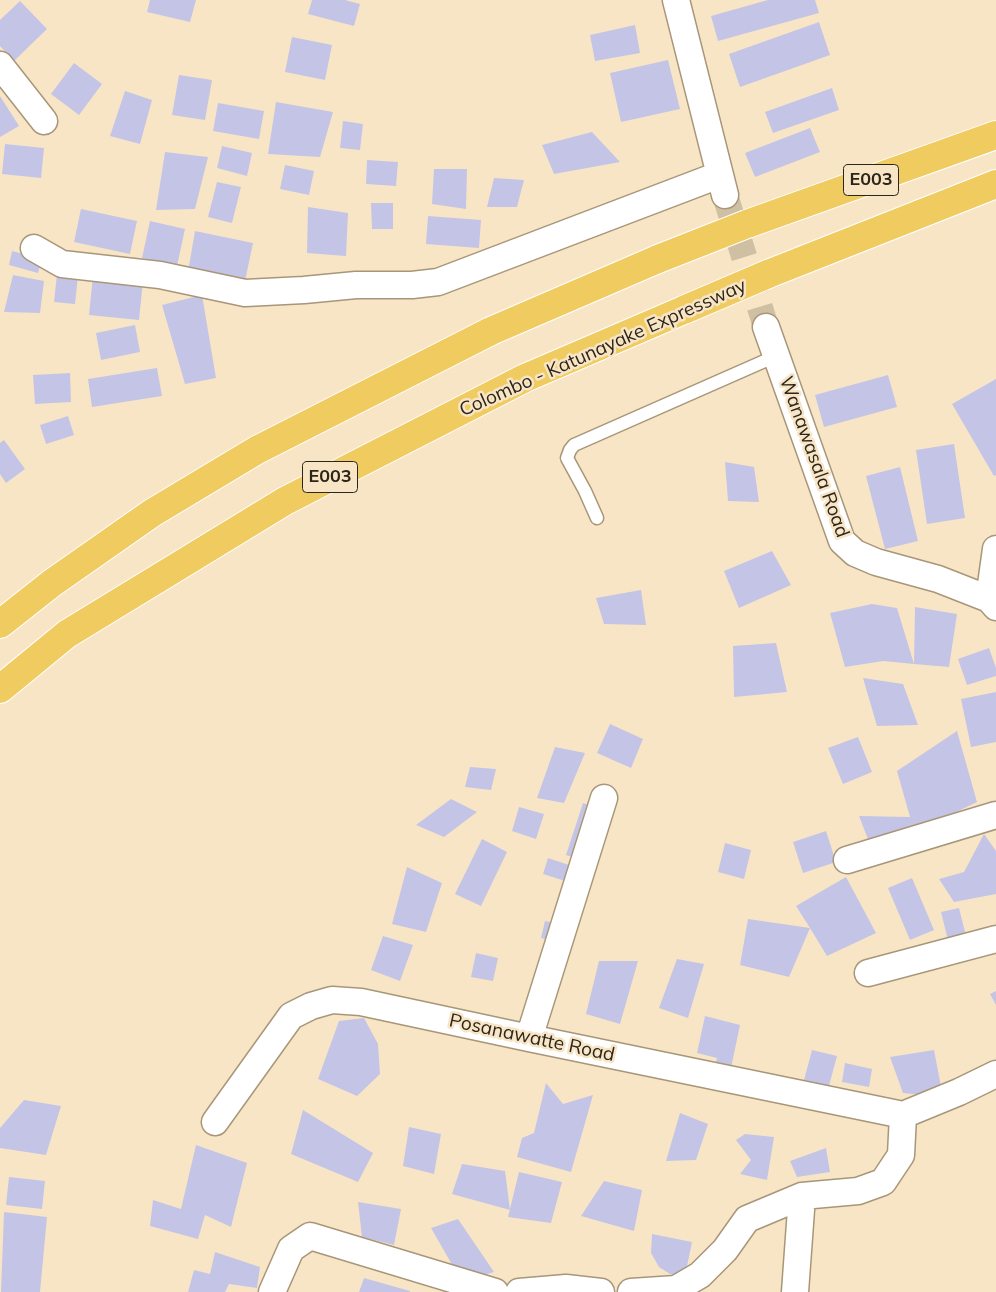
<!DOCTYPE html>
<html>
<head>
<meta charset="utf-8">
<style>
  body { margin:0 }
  canvas { display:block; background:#f8e5c6 }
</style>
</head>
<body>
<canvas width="996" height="1292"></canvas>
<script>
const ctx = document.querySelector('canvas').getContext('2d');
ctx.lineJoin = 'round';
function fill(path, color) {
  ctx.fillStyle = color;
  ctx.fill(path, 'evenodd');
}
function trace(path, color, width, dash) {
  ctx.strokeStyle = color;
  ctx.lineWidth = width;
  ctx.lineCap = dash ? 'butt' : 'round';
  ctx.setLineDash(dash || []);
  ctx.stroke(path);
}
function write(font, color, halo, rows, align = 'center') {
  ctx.font = font + ' Mulish,sans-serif';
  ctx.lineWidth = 5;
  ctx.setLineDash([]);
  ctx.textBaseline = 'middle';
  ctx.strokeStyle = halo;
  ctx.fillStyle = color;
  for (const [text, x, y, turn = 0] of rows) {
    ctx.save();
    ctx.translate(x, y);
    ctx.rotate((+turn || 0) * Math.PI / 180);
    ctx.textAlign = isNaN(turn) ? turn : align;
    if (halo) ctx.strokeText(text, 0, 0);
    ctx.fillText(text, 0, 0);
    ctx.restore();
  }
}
fill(new Path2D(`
  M150 0H196L190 22 147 12Z
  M312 0H345L360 4 354 26 308 14Z
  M768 0H815L819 13 718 41 711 16Z
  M20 1 47 29 14 61 0 46V20Z
  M819 22 830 55 740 87 729 54Z
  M635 25 640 53 595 61 590 35Z
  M292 37 332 45 325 80 285 72Z
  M668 60 680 109 621 122 610 73Z
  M74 63 102 84 79 115 51 94Z
  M179 75 212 80 205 120 172 115Z
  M832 88 839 110 773 133 765 112Z
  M125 91 152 100 140 144 110 136Z
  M0 96 19 126 0 137Z
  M276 102 333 112 320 157 268 154Z
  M218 103 264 111 259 139 213 131Z
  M343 121 363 124 360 150 340 148Z
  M810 128 820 152 755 177 745 153Z
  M592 132 620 162 554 174 542 145Z
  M5 144 44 148 41 178 2 174Z
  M222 146 252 153 247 176 217 168Z
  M165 152 208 157 195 209 156 210Z
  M367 160 398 162 396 186 366 184Z
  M285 165 314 171 309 195 280 189Z
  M434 169H467L466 209 432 204Z
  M494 178 524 180 517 207H487Z
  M217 182 241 187 232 223 208 217Z
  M371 203H393V229H372Z
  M308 207 348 213 346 256 307 253Z
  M81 209 137 221 130 254 74 242Z
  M428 216 481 220 479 248 426 244Z
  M150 221 185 229 177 266 142 258Z
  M195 231 253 243 244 286 188 272Z
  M12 251 42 259 38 273 9 265Z
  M57 274 78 276 75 304 54 302Z
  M13 275 44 281 40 313 4 312Z
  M93 276 143 281 139 320 89 315Z
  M202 295 216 378 185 384 162 305Z
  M135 325 140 352 101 360 96 333Z
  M157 368 162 396 92 407 88 379Z
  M70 373 71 402 35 404 33 375Z
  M888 375 897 407 824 427 815 395Z
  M996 379V475L994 476 952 404Z
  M68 416 74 435 46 444 40 425Z
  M4 440 25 469 6 483 0 474V443Z
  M954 444 965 518 927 524 916 450Z
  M725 462 754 467 759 502 728 501Z
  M900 467 918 541 885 549 866 476Z
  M772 551 791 585 739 608 724 571Z
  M641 590 646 625 604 624 596 598Z
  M872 604 897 608 914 664 883 661 845 667 830 613Z
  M915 607 957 614 949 667 914 664Z
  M776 643 787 692 734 697 733 646Z
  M989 648 996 668V676L967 685 958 659Z
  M863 678 903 684 918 725 877 726Z
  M996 692V742L971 747 961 699Z
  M610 724 643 739 631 768 597 753Z
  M957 731 977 802 873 852 859 816 910 817 897 771Z
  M858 737 872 772 843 784 828 748Z
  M555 747 585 753 564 803 537 798Z
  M470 767 496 769 491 790 465 787Z
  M451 799 477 812 444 837 416 825Z
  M583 803 608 811 592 863 566 855Z
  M519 807 544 814 536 839 512 831Z
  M826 831 836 862 803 873 793 842Z
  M984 834 996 851V894L954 902 939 879 964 872Z
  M482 839 507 852 481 906 455 894Z
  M725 843 751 850 744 879 718 872Z
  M548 858 584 870 578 885 543 874Z
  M407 867 442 883 426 932 392 924Z
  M846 877 876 933 827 956 810 928 789 977 740 965 748 919 810 928 796 906Z
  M912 878 934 930 910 940 888 888Z
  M959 908 967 940 949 944 941 912Z
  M545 921 570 926 566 944 541 938Z
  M383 936 413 945 400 981 371 970Z
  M476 953 498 958 493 981 471 977Z
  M677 959 704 964 688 1018 659 1008Z
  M599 961H638L620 1024 586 1014Z
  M996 991V1005L990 994Z
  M705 1016 740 1025 731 1068H714L717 1058 697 1053Z
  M364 1018 378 1044 380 1074 357 1096 318 1079 339 1021Z
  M812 1050 837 1056 829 1086 804 1080Z
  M934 1050 943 1097 903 1093 890 1057Z
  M845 1063 872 1069 869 1087 842 1082Z
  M546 1083 563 1104 593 1095 571 1172 517 1157 522 1138 534 1133Z
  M24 1100 61 1106 46 1155 0 1148V1128Z
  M303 1110 373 1153 358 1182 291 1154Z
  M680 1113 708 1124 696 1160 666 1161Z
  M409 1127 441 1134 434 1174 403 1166Z
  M745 1134 774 1137 767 1180 740 1174 751 1160 736 1140Z
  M196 1145 247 1163 231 1227 205 1215 198 1239 150 1226 153 1200 181 1209Z
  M826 1148 830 1172 797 1177 790 1161Z
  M462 1164 505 1171 510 1210 452 1194Z
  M519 1172 562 1182 551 1223 508 1217Z
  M9 1177 45 1181 42 1209 6 1205Z
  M604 1181 642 1190 634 1231 581 1216Z
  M358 1202 401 1209 394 1245 362 1237Z
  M4 1212 47 1217 40 1292H1Z
  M458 1219 494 1272 462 1282 431 1228Z
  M652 1234 692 1242 685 1276 670 1274 659 1267 651 1253Z
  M215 1252 260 1267 257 1288 229 1284 225 1292H188L194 1270 210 1274Z
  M364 1278 410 1291V1292H359Z`), '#c4c5e6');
trace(new Path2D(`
  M725 195 766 327`), '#cfbfa3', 26, [26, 13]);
const service = new Path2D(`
  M597 518 585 491 567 458 570 450 574 445 776 356`);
const minor = new Path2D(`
  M676 0 725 195
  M0 65 44 121
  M34 248 62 264 160 275 245 293 304 290 356 285H412L438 282 719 175
  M766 327 842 541 855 553 876 562 938 579 989 599 996 607
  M989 599 996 549
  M847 860 996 815
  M868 973 996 939
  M529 1038 604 798
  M903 1115 959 1092 996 1074
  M215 1122 291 1016 311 1006 332 1000 361 1002 529 1038 903 1115 901 1155 883 1182 858 1191 802 1196 747 1219 725 1250 700 1275 676 1289 631 1292
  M272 1292 291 1249 310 1236 495 1292
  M519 1292 566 1288 601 1292
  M795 1292 802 1196`);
const motorway = new Path2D(`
  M747 224 996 135
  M768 274 996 184
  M0 624 52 583 152 513 257 450 491 331 658 259
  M0 689 67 634 285 501 525 378 686 309`);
trace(service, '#a89679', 15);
trace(minor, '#a89679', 29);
trace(motorway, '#fff', 30);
trace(service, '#fff', 12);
trace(minor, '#fff', 26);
trace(motorway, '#f0cb60', 28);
const motorwayBridge = new Path2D(`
  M658 259 747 224
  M686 309 768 274`);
trace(motorwayBridge, '#fff', 30, []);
trace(motorwayBridge, '#f0cb60', 28);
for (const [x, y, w] of [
  [871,180,55],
  [330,477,55]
]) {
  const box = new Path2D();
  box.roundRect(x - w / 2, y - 15.5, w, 31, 4);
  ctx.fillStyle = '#f8e5c6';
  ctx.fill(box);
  trace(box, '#2c2519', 1);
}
write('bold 18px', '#2c2519', null, [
  ["E003",871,180],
  ["E003",330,477]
]);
write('19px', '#2c2519', '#f8e5c6', [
  ["Colombo - Katunayake Expressway",603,348,-24],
  ["Wanawasala Road",814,457,70],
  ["Posanawatte Road",532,1038,12]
]);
</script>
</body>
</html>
